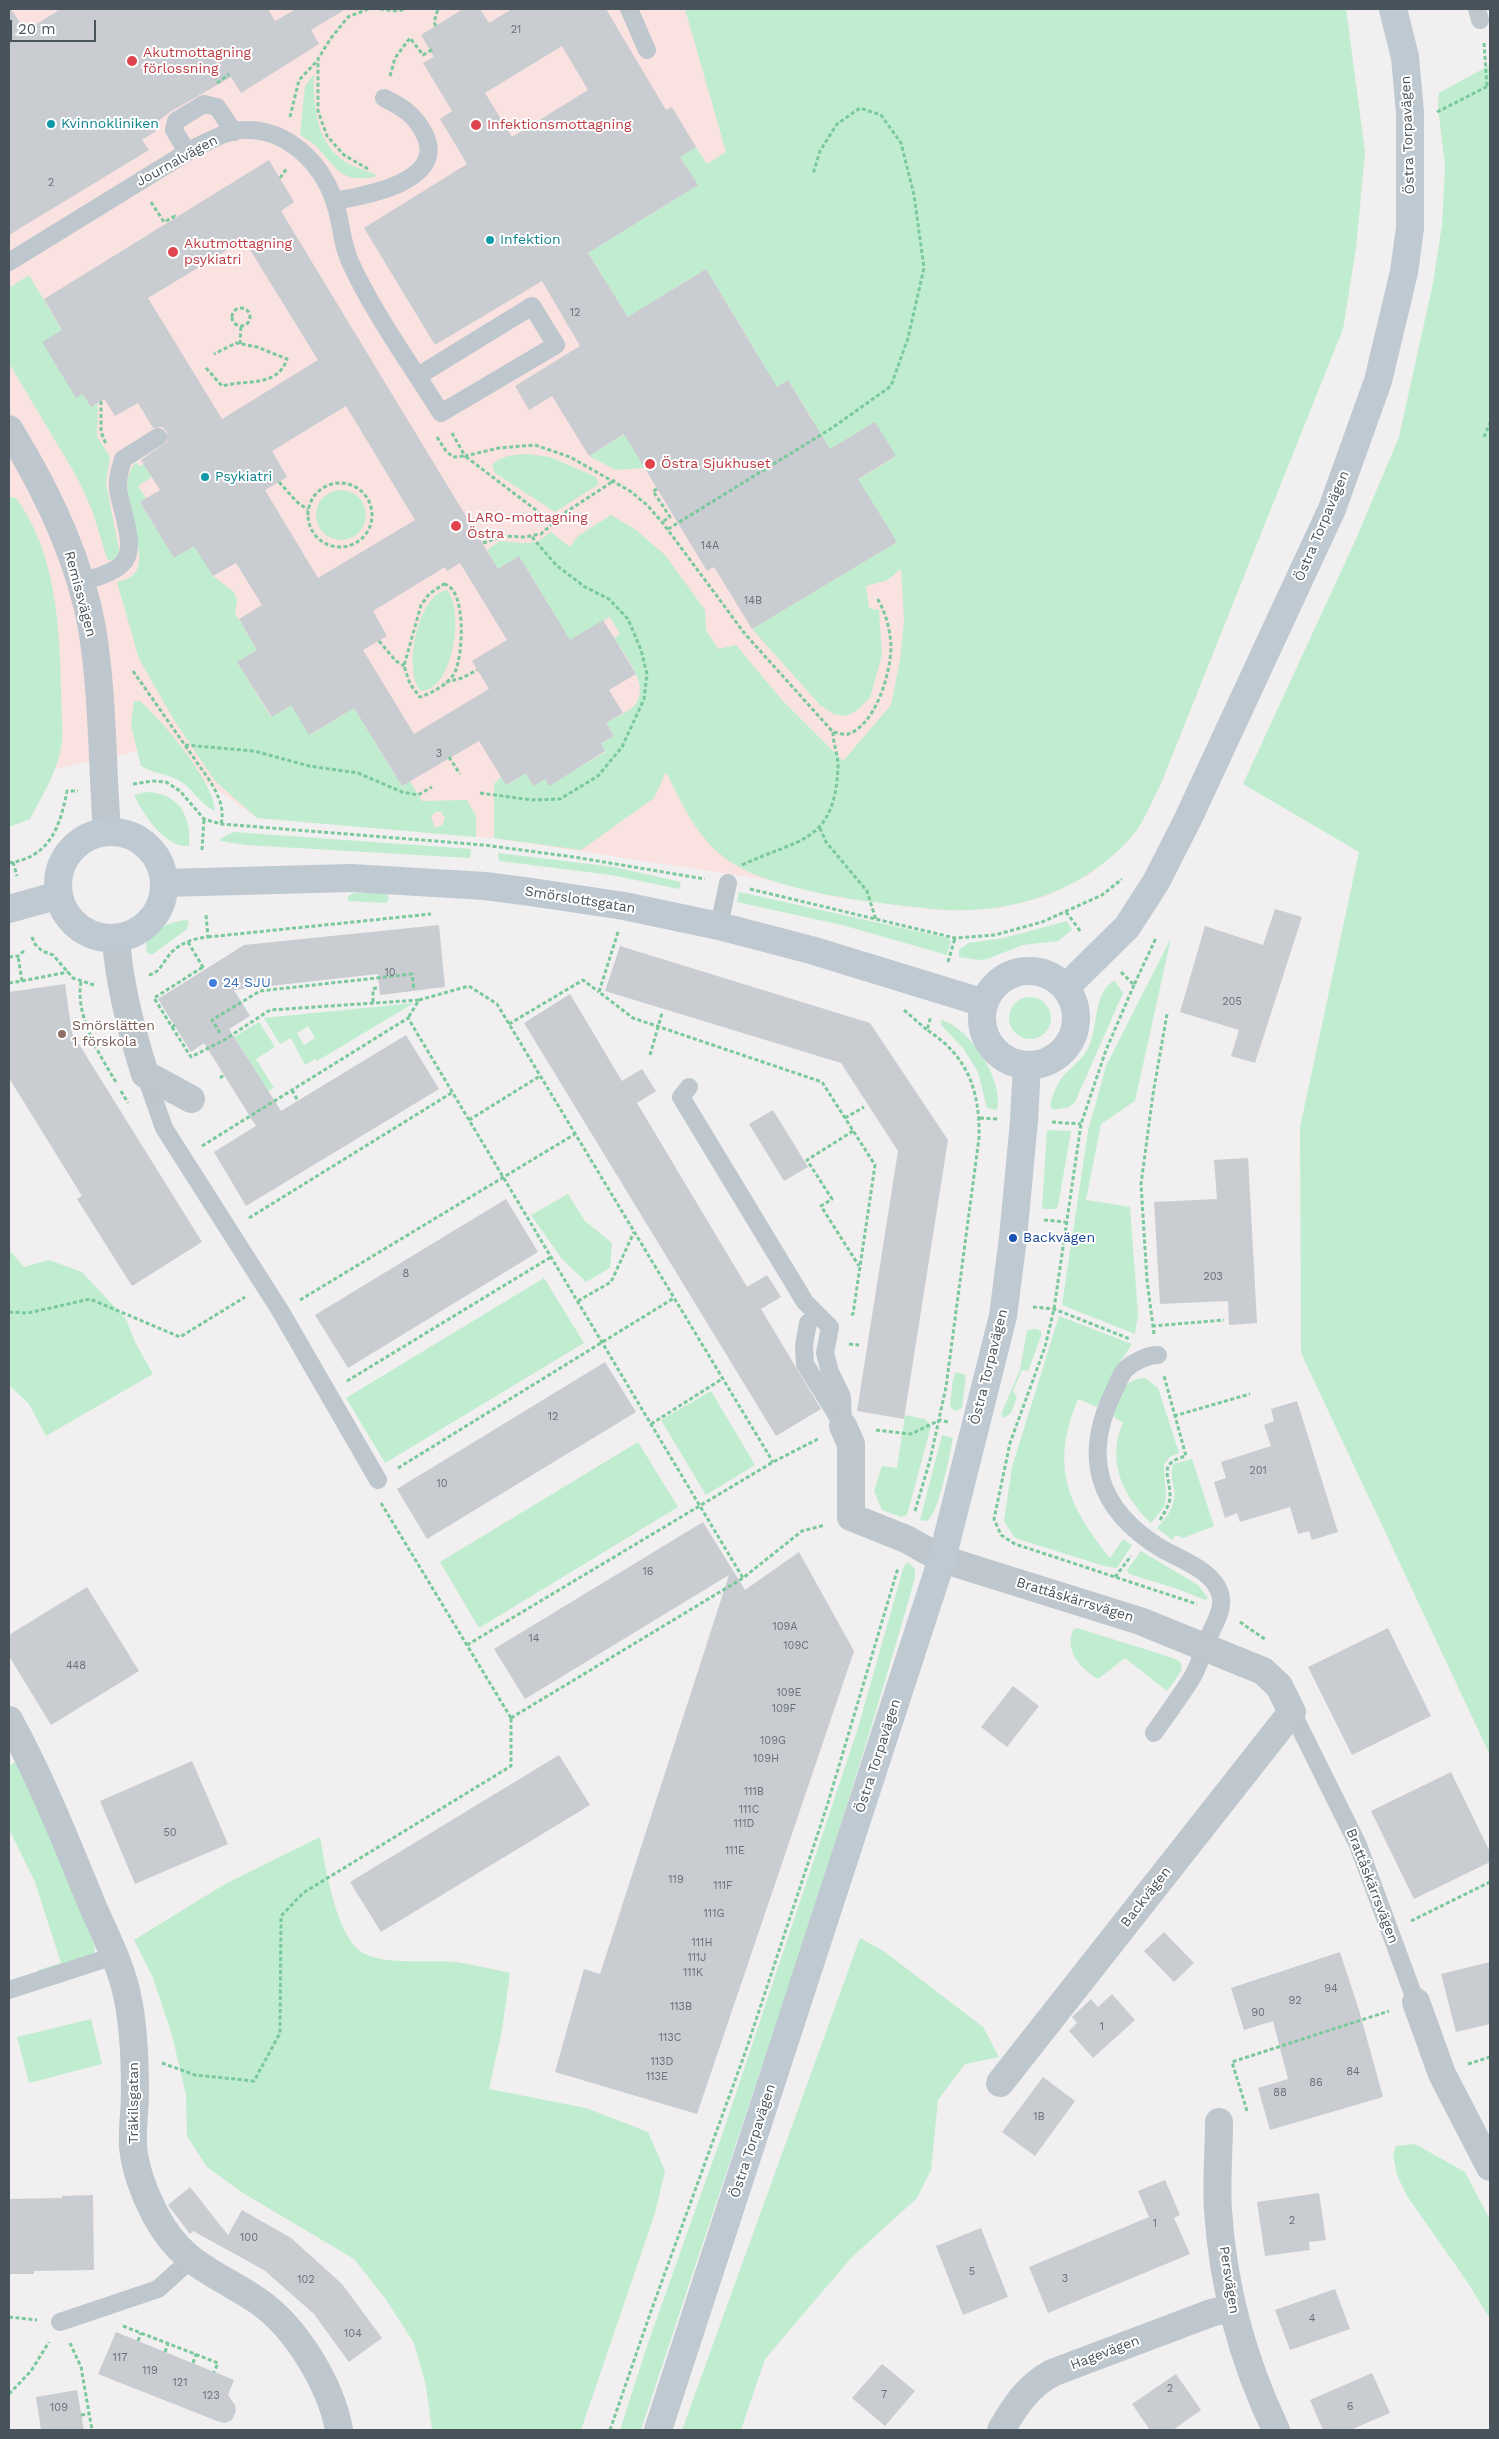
<!DOCTYPE html>
<html>
<head>
<meta charset="utf-8">
<style>
  body { margin:0 }
  #map { position:relative; width:1499px; height:2439px; overflow:hidden; background:#f1efef; font-family:"Work Sans",sans-serif }
  canvas { display:block }
  .frame { position:absolute; inset:0; border:10px solid #48535b; pointer-events:none }
  .scale { position:absolute; left:10px; top:20px; width:86px; height:22px; box-sizing:border-box; border:2px solid #48535b; border-top:0; padding-left:6px; font-size:15px; line-height:18px; white-space:nowrap; color:#48535b; -webkit-text-stroke:4px #fff; paint-order:stroke }
</style>
</head>
<body>
<div id="map">
<canvas width="1499" height="2439"></canvas>
<div class="frame"></div>
<div class="scale">20 m</div>
</div>
<script>
const ctx = document.querySelector('canvas').getContext('2d');
ctx.lineJoin = 'round';
function fill(path, color) {
  ctx.fillStyle = color;
  ctx.fill(path, 'evenodd');
}
function trace(path, color, width, dash) {
  ctx.strokeStyle = color;
  ctx.lineWidth = width;
  ctx.lineCap = dash ? 'butt' : 'round';
  ctx.setLineDash(dash || []);
  ctx.stroke(path);
}
function write(font, color, halo, rows, align = 'center') {
  ctx.font = font + ' "Work Sans",sans-serif';
  ctx.lineWidth = 4;
  ctx.setLineDash([]);
  ctx.textBaseline = 'middle';
  ctx.strokeStyle = halo;
  ctx.fillStyle = color;
  for (const [text, x, y, turn = 0] of rows) {
    ctx.save();
    ctx.translate(x, y);
    ctx.rotate((+turn || 0) * Math.PI / 180);
    ctx.textAlign = isNaN(turn) ? turn : align;
    if (halo) ctx.strokeText(text, 0, 0);
    ctx.fillText(text, 0, 0);
    ctx.restore();
  }
}
fill(new Path2D(`
  M9 9H1346L1365 152 1356 248 1343 329 1160 786 1133 835 1091 874 1047 896 999 908 936 910 834 897 768 880 494 838 257 818 157 747 55 769 30 819 9 827Z`), '#fae2e1');
fill(new Path2D(`
  M685 9H1346L1365 152 1356 248 1343 329 1160 786C1151 802 1144 823 1132 836 1083 893 1007 916 934 909 911 907 889 904 866 901 828 896 761 883 729 861 697 838 683 806 666 772L654 798 581 850 494 838V784L501 777 507 785 526 773 533 786 545 779 549 785 605 752 601 743 614 736 606 723C615 718 626 713 633 707 653 687 625 656 614 638L620 634 610 617 570 640 519 556 498 569 487 550 500 541 524 543 537 542 551 532 570 547 578 536 611 515 636 530 665 555 705 610 706 630 718 649 736 645 782 700 843 761 891 705 900 659 904 622 901 569 888 580 866 586 869 608 879 610 882 655 870 698 856 711 846 716 833 714 820 705 752 629 897 542 875 507 766 536 895 457 875 422 721 515 813 420 788 380 644 468 616 470 589 456 757 353 706 269 628 317 588 253 698 185 680 157 696 147 707 164 726 152Z
  M1490 65V1755L1301 1353 1300 1127 1359 852 1243 784 1356 539 1399 437 1433 283 1442 225 1445 166 1438 107 1439 93Z
  M314 74C313 106 316 144 347 163 356 168 366 170 376 175L375 177C340 183 337 168 316 146 311 141 305 139 300 134L305 86Z
  M29 275 62 330 83 394 91 407 98 403 97 436 110 457 106 483 120 554 114 560H108L106 555 92 510 78 479 9 363V288Z
  M527 454 550 457 596 477 599 484 555 512 495 473 492 466C500 455 515 455 527 454Z
  M136 462 140 466 144 464 152 477 138 486 146 498 140 502 174 558 195 545 213 576 234 592 237 600 235 613 257 650 237 662 271 717 291 705 310 735 354 708 402 786 410 781 422 801 467 800 476 816V837L257 818 215 781 174 720 139 659 117 582C122 580 128 579 132 576 157 557 108 495 136 462ZM435 812H441L445 818 442 825 435 828 431 817Z
  M316 515a25 25 0 1 1 50 0a25 25 0 1 1-50 0Z
  M9 497 16 498C56 552 60 627 61 692 61 708 63 725 62 741 59 769 43 794 30 819L9 827Z
  M447 590C465 610 453 691 421 691 403 674 416 595 447 590Z
  M134 701H140C162 720 215 783 215 811 201 805 193 789 180 781 167 773 153 774 141 766L131 725Z
  M147 792C179 793 192 817 189 846 165 848 143 814 134 795Z
  M233 832 471 849 470 858 245 845 220 841V839Z
  M498 853 614 867 681 882 679 889 611 875 499 861Z
  M739 892 948 938 951 941 947 955 842 925 737 902Z
  M354 893H387L389 900 386 903 348 901V896Z
  M185 920 189 921 187 929 153 954H148C138 932 171 922 185 920Z
  M1067 921 1072 930 1058 941 1023 945 987 959 979 960 959 957V950L968 943 1004 938Z
  M1171 938 1135 1101 1101 1124 1086 1200 1130 1207 1138 1314 1135 1334 1062 1305 1088 1131 1106 1066Z
  M1115 981 1123 993 1075 1102 1069 1107 1053 1110 1050 1105C1053 1094 1057 1083 1065 1074 1075 1064 1085 1057 1090 1044 1097 1028 1095 987 1115 981Z
  M1009 1018a21 21 0 1 1 42 0a21 21 0 1 1-42 0Z
  M414 1003 317 1061 315 1059 305 1065 291 1038 280 1044 264 1018ZM308 1026 315 1038 304 1045 297 1033Z
  M941 1020C970 1027 1005 1082 997 1110L987 1108 978 1072 963 1048 941 1025Z
  M259 1022 275 1047 256 1059 274 1088 268 1091 234 1037Z
  M1047 1130 1071 1131 1058 1206 1056 1209H1042Z
  M568 1194 585 1221 612 1243 610 1268 586 1282 562 1259 531 1215Z
  M9 1250 24 1267 49 1260 82 1272 126 1319 135 1342 153 1374 46 1436 29 1404 9 1385Z
  M544 1278 584 1343 385 1463 346 1398Z
  M1059 1316 1132 1344 1116 1368 1097 1407 1078 1399C1050 1466 1067 1504 1110 1558L1123 1539 1132 1545 1117 1568 1104 1566 1015 1538 1004 1521 1012 1467Z
  M1036 1329 1041 1331V1336L1028 1371 1022 1370 1013 1391 1017 1397 1011 1413 1004 1418 1001 1414 1020 1370 1027 1330Z
  M956 1372 966 1375 962 1408 955 1411 950 1406 953 1379Z
  M1145 1378 1158 1388 1179 1453 1170 1457 1164 1464 1166 1498 1164 1507 1151 1523C1123 1497 1106 1460 1123 1423L1113 1416C1120 1398 1122 1378 1145 1378Z
  M711 1391 755 1465 706 1495 661 1420Z
  M905 1415 925 1419 931 1426 907 1515 901 1517 882 1510 874 1491 882 1466 897 1468Z
  M942 1435 953 1438C950 1453 939 1514 927 1521L920 1520Z
  M638 1442 678 1507 479 1628 440 1562Z
  M1192 1459 1214 1526 1183 1538 1176 1535 1172 1540 1157 1528C1169 1515 1178 1503 1173 1484 1171 1476 1171 1473 1173 1464Z
  M1141 1551 1198 1585 1208 1598 1205 1600 1175 1588 1129 1574 1127 1570Z
  M907 1562 915 1569V1578C842 1836 753 2090 669 2345L641 2430H620L647 2346 723 2132 858 1728 903 1569Z
  M1077 1628 1173 1658 1180 1662 1182 1670 1167 1691 1125 1658 1098 1679C1081 1669 1064 1651 1073 1630Z
  M18 1760 95 1947 94 1955 40 1978 38 1970 61 1963 35 1882 9 1829V1766Z
  M320 1837C325 1865 336 1937 363 1953 386 1966 431 1959 457 1962 475 1965 492 1969 510 1973L502 2030 489 2089 586 2108 648 2132 665 2171 655 2213 581 2430H432L426 2386 414 2343 385 2298 354 2259 243 2193 207 2167 187 2136 186 2095 172 2035 153 1978 134 1940 225 1884Z
  M860 1938 885 1952 983 2027 999 2057 965 2064 938 2100 931 2170 917 2198 851 2258 765 2359 741 2430H682Z
  M91 2019 102 2064 29 2083 17 2037Z
  M1415 2144 1465 2172 1490 2220V2319L1468 2283 1407 2196 1397 2175 1393 2154 1396 2146Z`), '#c0edcf');
fill(new Path2D(`
  M9 9H11L25 31 61 9H268L275 21 296 9H346L311 30 319 44 241 93 231 77 170 112 152 126 156 131 142 140 149 150 9 235Z
  M463 9H480L489 23 512 9H606L666 110 672 107 696 147 680 157 698 185 588 253 628 317 706 269 777 387 788 380 830 449 875 422 896 456 858 479 897 542 752 629 714 567 707 571 624 434 589 456 552 396 529 410 515 386 580 346 542 281 435 345 364 228 467 164 440 119 452 111 423 63 434 57 421 35ZM562 46 588 90 512 137 485 93Z
  M269 160 294 202 281 211 498 569 519 556 570 640 603 620 636 674 609 690 623 713 606 723 614 736 601 743 605 751 549 786 545 779 533 786 526 773 506 785 479 741 402 786 354 708 309 735 291 705 272 717 237 662 257 650 239 619 262 605 236 563 213 576 194 546 174 558 140 502 160 490 141 460 167 442V432L162 427 153 428 138 403 115 416 104 399 91 407 83 394 76 398 42 342 62 330 44 299ZM244 240 318 360 222 419 148 298ZM346 406 415 520 318 578 265 490 287 477 272 451ZM460 563 507 640 472 661 489 689 414 734 363 650 387 636 373 611 445 567 447 571Z
  M1275 909 1302 917 1255 1063 1231 1056 1239 1030 1180 1012 1205 926 1263 945Z
  M439 925 445 987 380 995 378 974 234 990 250 1016 229 1029 281 1111 406 1035 439 1089 246 1206 214 1152 256 1126 204 1043 191 1052 158 999 244 945Z
  M620 946 870 1023 948 1140 904 1419 857 1411 898 1151 841 1063 605 991Z
  M65 984 72 1033 202 1242 132 1286 77 1199 82 1196 9 1078V992Z
  M570 994 622 1081 642 1069 656 1091 637 1103 747 1287 767 1275 781 1297 761 1309 821 1409 776 1436 524 1023Z
  M773 1110 808 1167 784 1181 749 1124Z
  M1248 1158 1257 1323 1229 1325 1228 1301 1160 1304 1154 1202 1217 1199 1214 1160Z
  M506 1199 538 1252 348 1368 315 1315Z
  M605 1362 636 1412 427 1539 397 1489Z
  M1297 1401 1338 1532 1312 1540 1309 1531 1298 1534 1290 1507 1240 1522 1237 1513 1225 1518 1214 1482 1226 1478 1221 1462 1271 1446 1264 1425 1274 1421 1271 1409Z
  M703 1522 745 1590 799 1552 854 1651 697 2114 555 2072 584 1969 600 1974 729 1575 525 1699 494 1649Z
  M87 1587 139 1671 51 1725 9 1656V1635Z
  M1388 1628 1431 1716 1352 1755 1308 1667Z
  M1013 1686 1039 1706 1007 1747 981 1727Z
  M559 1755 590 1805 381 1932 350 1882Z
  M192 1761 228 1844 135 1884 100 1801Z
  M1451 1772 1490 1852V1862L1414 1899 1371 1811Z
  M1164 1932 1194 1963 1174 1982 1144 1951Z
  M1340 1952 1359 2010 1383 2097 1270 2130 1258 2088 1288 2079 1273 2021 1244 2030 1231 1988Z
  M1490 1962V2024L1456 2032 1441 1974Z
  M1112 1994 1135 2020 1093 2058 1069 2031 1077 2023 1072 2017 1091 1999 1098 2007Z
  M1043 2077 1075 2101 1035 2156 1002 2132Z
  M1165 2180 1180 2215 1174 2218 1190 2254 1048 2313 1029 2267 1149 2217 1138 2191Z
  M190 2187 228 2235 242 2210 291 2238 342 2284 382 2338 349 2362 314 2314 264 2270 193 2231 190 2234 168 2205Z
  M1319 2193 1326 2240 1309 2242 1310 2250 1265 2256 1257 2202Z
  M93 2195 94 2270 34 2271V2274H9V2199L62 2198V2196Z
  M981 2228 1008 2297 963 2315 936 2246Z
  M1335 2289 1350 2329 1290 2350 1275 2310Z
  M116 2332 234 2380 228 2395 235 2405 236 2411 232 2420 225 2423 217 2421 98 2374Z
  M882 2364 915 2391 885 2426 852 2398Z
  M1372 2373 1390 2413 1350 2430H1323L1310 2400Z
  M1176 2374 1201 2410 1173 2430H1150L1132 2404Z
  M77 2390 84 2430H41L36 2397Z`), '#c9ccd1');
trace(new Path2D(`
  M380 9 397 11 405 9
  M436 26 434 22 438 9
  M1484 43 1487 86
  M390 76 395 58 410 38 423 55 433 49
  M217 83 229 74
  M1437 112 1490 85
  M290 117 299 80 318 60
  M368 169 344 155 327 136 318 111V59L331 38 348 17 368 9
  M280 178 287 168
  M151 202 164 222 175 216 176 217
  M232 317a9 9 0 1 1 18 0a9 9 0 1 1-18 0Z
  M240 344 241 326
  M206 368 222 386C247 379 277 388 287 359L257 347 236 343 214 354
  M101 401V432L106 444
  M452 433 465 456 499 448 535 445 570 457 630 491 647 505 662 522 745 634 833 732C838 733 844 735 848 734 876 725 891 672 891 646 890 629 886 613 877 598
  M437 437 446 451 453 457 465 456 553 523
  M1484 437 1490 423
  M279 482 297 502 308 510
  M308 515a32 32 0 1 1 64 0a32 32 0 1 1-64 0Z
  M657 489 653 491 670 517 662 522
  M668 529 832 428 891 386 908 338 924 268 914 195 901 143 881 115 860 108 837 124 820 151 813 174
  M483 543 504 536 524 537 541 534 563 514 615 480
  M444 584C467 589 463 655 455 672 449 684 432 693 420 697L410 684 404 666 421 605 429 594Z
  M379 641 396 661 404 666
  M133 671 210 781C218 795 225 808 221 824
  M446 682 462 678 477 670
  M185 745 254 751 309 766 358 773 402 792 418 795 432 787
  M449 757 460 774
  M133 784 153 781 166 782 180 791 204 819 221 824 484 845 574 857 705 879
  M480 793 532 800 560 799 598 776 622 747 644 699 647 674 641 650 628 619 609 599 585 587 556 565 532 537
  M820 828 826 842 867 891 876 920
  M202 850 204 819
  M13 862 17 876
  M9 863C50 857 60 827 67 791H78
  M742 865C799 838 835 844 838 766 838 754 833 744 833 732
  M750 889 955 938 995 935 1042 922 1102 895 1122 879
  M1066 912 1081 932
  M618 932 599 992 633 1018 822 1082 875 1165 853 1314 849 1316
  M32 937 34 943 42 951 53 955 73 978 94 985
  M208 937 431 914
  M188 942 204 969
  M9 957 18 956 25 950
  M948 962 955 938
  M1121 972 1134 985 1156 938
  M149 975C162 972 164 958 174 950 183 942 196 938 208 937L206 915
  M22 981 68 972
  M81 982C75 1016 99 1054 116 1082
  M9 983 22 981 18 956
  M1134 985 1106 1050 1081 1124 1054 1309 1045 1347 1010 1443 994 1519 1001 1535 1015 1544 1197 1604
  M419 1000 469 986 497 1004 773 1462
  M373 1002V989L379 987
  M904 1010 927 1030
  M509 1024 583 980 599 992
  M175 1025 172 1027 154 998 203 967
  M172 1027 191 1057 224 1040 270 1010 419 1000 408 1018
  M220 1033 212 1020 260 991 412 974 414 990
  M650 1055 662 1013
  M220 1078 224 1075
  M292 1090 298 1101
  M121 1091 128 1103
  M845 1118 864 1107
  M980 1118 997 1119
  M469 1120 540 1076
  M1052 1122 1081 1124
  M853 1131 807 1160 832 1199 821 1206 859 1266
  M202 1146 408 1018 743 1578
  M249 1218 453 1092
  M1044 1220 1065 1222
  M300 1300 575 1134
  M578 1301 611 1282 634 1232
  M1033 1307 1054 1309 1130 1339
  M9 1312 28 1313 90 1299 180 1337 245 1297
  M1152 1326 1224 1320
  M1154 1334 1147 1280 1141 1184 1153 1094 1167 1014
  M849 1344 859 1345
  M347 1381 551 1257
  M1174 1416 1250 1394
  M651 1424 722 1379
  M876 1430 911 1434 940 1420 948 1422
  M398 1468 674 1298
  M381 1503 511 1718
  M915 1511 930 1460 946 1387 979 1138C980 1091 968 1056 927 1030L931 1016
  M1160 1520C1164 1513 1169 1506 1170 1498 1171 1476 1156 1464 1186 1456L1164 1376
  M1115 1577 1131 1556
  M1240 1622 1266 1640
  M467 1645 773 1462 818 1439
  M511 1718 743 1578 802 1531 825 1525
  M1411 1921 1490 1882
  M162 2063 195 2075 254 2081 280 2033 281 1916 303 1893 511 1766V1718
  M1468 2064 1490 2057
  M1247 2111 1232 2062 1389 2011
  M9 2317 37 2320
  M123 2326 218 2363 214 2372
  M138 2341 141 2333
  M70 2343 81 2367 92 2430
  M165 2352 168 2344
  M193 2363 196 2354
  M9 2394 31 2371 49 2342
  M81 2415 89 2414
  M610 2430 650 2314 745 2053 827 1806 898 1568`), '#7ac99d', 3, [4, 2.5]);
trace(new Path2D(`
  M629 9 647 50
  M1477 9 1480 20
  M187 152 174 130 176 121 204 104 217 107 234 132
  M334 201C364 196 447 182 425 135 416 116 403 107 384 98
  M9 262 194 148C210 141 227 130 244 130 287 128 321 163 334 200 342 222 341 245 352 266 376 317 411 365 441 413L556 345 532 306 418 376
  M79 583C92 578 112 574 122 564 139 549 120 508 118 489 117 479 120 469 123 459L158 437
  M719 926 728 883
  M145 1074 164 1128 281 1312 378 1480
  M689 1087 681 1097 805 1302 830 1327 825 1353 830 1372 842 1397 843 1426
  M808 1323 804 1345 805 1364 843 1425
  M1292 1712 1358 1845 1416 2002
  M1154 1733C1167 1714 1181 1696 1193 1676 1200 1663 1204 1648 1210 1634 1215 1623 1223 1610 1221 1598 1217 1572 1182 1560 1162 1549 1096 1509 1081 1455 1116 1387 1118 1382 1121 1375 1124 1371 1132 1362 1148 1355 1158 1355
  M9 1990 114 1956
  M60 2322 158 2289 190 2260`), '#bec7cd', 18);
trace(new Path2D(`
  M9 429C46 489 79 556 92 628 103 695 102 764 107 832
  M116 939C119 984 131 1030 145 1074L191 1099
  M843 1426 851 1444V1517L906 1539 942 1559 1140 1621 1263 1671 1279 1686 1292 1712 1000 2083
  M9 1720C42 1780 67 1844 93 1907 105 1935 121 1965 127 1995 134 2026 135 2061 135 2093 135 2111 132 2128 133 2146 135 2170 145 2195 156 2216 182 2265 215 2272 258 2301 296 2327 331 2385 339 2430
  M1416 2002 1442 2074 1490 2167
  M1219 2122C1219 2151 1216 2181 1218 2210 1223 2287 1243 2361 1276 2430
  M1001 2430C1015 2406 1027 2387 1052 2373L1211 2313 1232 2308`), '#bec7cd', 28);
trace(new Path2D(`
  M58 885a53 53 0 1 1 106 0a53 53 0 1 1-106 0Z
  M164 883 351 878 485 886 531 892 624 906 719 926 811 950 984 1003
  M9 909 59 895
  M982 1018a47 47 0 1 1 94 0a47 47 0 1 1-94 0Z
  M1065 988 1127 927 1156 882 1188 819 1332 509 1378 381 1404 272 1410 228V112L1405 57 1393 9
  M658 2430 942 1559 1003 1316 1013 1238 1024 1121 1027 1065`), '#bec9d2', 28);
for (const [x, y, r, color] of [
  [132,61,6,"#e0444e"],
  [51,124,5,"#0f9aa8"],
  [476,125,6,"#e0444e"],
  [490,240,5,"#0f9aa8"],
  [173,252,6,"#e0444e"],
  [650,464,6,"#e0444e"],
  [205,477,5,"#0f9aa8"],
  [456,526,6,"#e0444e"],
  [213,983,5,"#3f7fe0"],
  [62,1034,5,"#8d6e63"],
  [1013,1238,5,"#1a4fb4"]
]) {
  const dot = new Path2D();
  dot.arc(x, y, r, 0, 2 * Math.PI);
  ctx.fillStyle = color;
  ctx.fill(dot);
  trace(dot, '#fff', 2);
}
write('11px', '#687178', null, [
  ["21",516,30],
  ["2",51,183],
  ["12",575,313],
  ["14A",710,546],
  ["14B",753,601],
  ["3",439,754],
  ["10",390,973],
  ["205",1232,1002],
  ["8",406,1274],
  ["203",1213,1277],
  ["12",553,1417],
  ["201",1258,1471],
  ["10",442,1484],
  ["16",648,1572],
  ["109A",785,1627],
  ["14",534,1639],
  ["109C",796,1646],
  ["448",76,1666],
  ["109E",789,1693],
  ["109F",784,1709],
  ["109G",773,1741],
  ["109H",766,1759],
  ["111B",754,1792],
  ["111C",749,1810],
  ["111D",744,1824],
  ["50",170,1833],
  ["111E",735,1851],
  ["119",676,1880],
  ["111F",723,1886],
  ["111G",714,1914],
  ["111H",702,1943],
  ["111J",697,1958],
  ["111K",693,1973],
  ["94",1331,1989],
  ["92",1295,2001],
  ["113B",681,2007],
  ["90",1258,2013],
  ["1",1102,2027],
  ["113C",670,2038],
  ["113D",662,2062],
  ["84",1353,2072],
  ["113E",657,2077],
  ["86",1316,2083],
  ["88",1280,2093],
  ["1B",1039,2117],
  ["2",1292,2221],
  ["1",1155,2224],
  ["100",249,2238],
  ["5",972,2272],
  ["3",1065,2279],
  ["102",306,2280],
  ["4",1312,2319],
  ["104",353,2334],
  ["117",120,2358],
  ["119",150,2371],
  ["121",180,2383],
  ["2",1170,2389],
  ["7",884,2395],
  ["123",211,2396],
  ["6",1350,2407],
  ["109",59,2408]
]);
write('14px', '#be3a42', '#fff', [
  ["Akutmottagning",143,53],
  ["förlossning",143,69],
  ["Infektionsmottagning",487,125],
  ["Akutmottagning",184,244],
  ["psykiatri",184,260],
  ["Östra Sjukhuset",661,464],
  ["LARO-mottagning",467,518],
  ["Östra",467,534]
], 'left');
write('14px', '#0d838f', '#fff', [
  ["Kvinnokliniken",61,124],
  ["Infektion",500,240],
  ["Psykiatri",215,477]
], 'left');
write('14px', '#48535b', '#fff', [
  ["Östra Torpavägen",1408,135,-92],
  ["Journalvägen",177,161,-29],
  ["Östra Torpavägen",1322,526,-67],
  ["Remissvägen",80,594,75],
  ["Smörslottsgatan",580,900,9],
  ["Östra Torpavägen",989,1367,-76],
  ["Brattåskärrsvägen",1075,1600,17],
  ["Östra Torpavägen",878,1756,-72],
  ["Brattåskärrsvägen",1372,1886,69],
  ["Backvägen",1146,1897,-52],
  ["Träkilsgatan",134,2103,-90],
  ["Östra Torpavägen",753,2141,-72],
  ["Persvägen",1229,2280,81],
  ["Hagevägen",1105,2353,-21]
]);
write('14px', '#366cbe', '#fff', [
  ["24 SJU",223,983]
], 'left');
write('14px', '#785e54', '#fff', [
  ["Smörslätten",72,1026],
  ["1 förskola",72,1042]
], 'left');
write('14px', '#164399', '#fff', [
  ["Backvägen",1023,1238]
], 'left');
</script>
</body>
</html>
